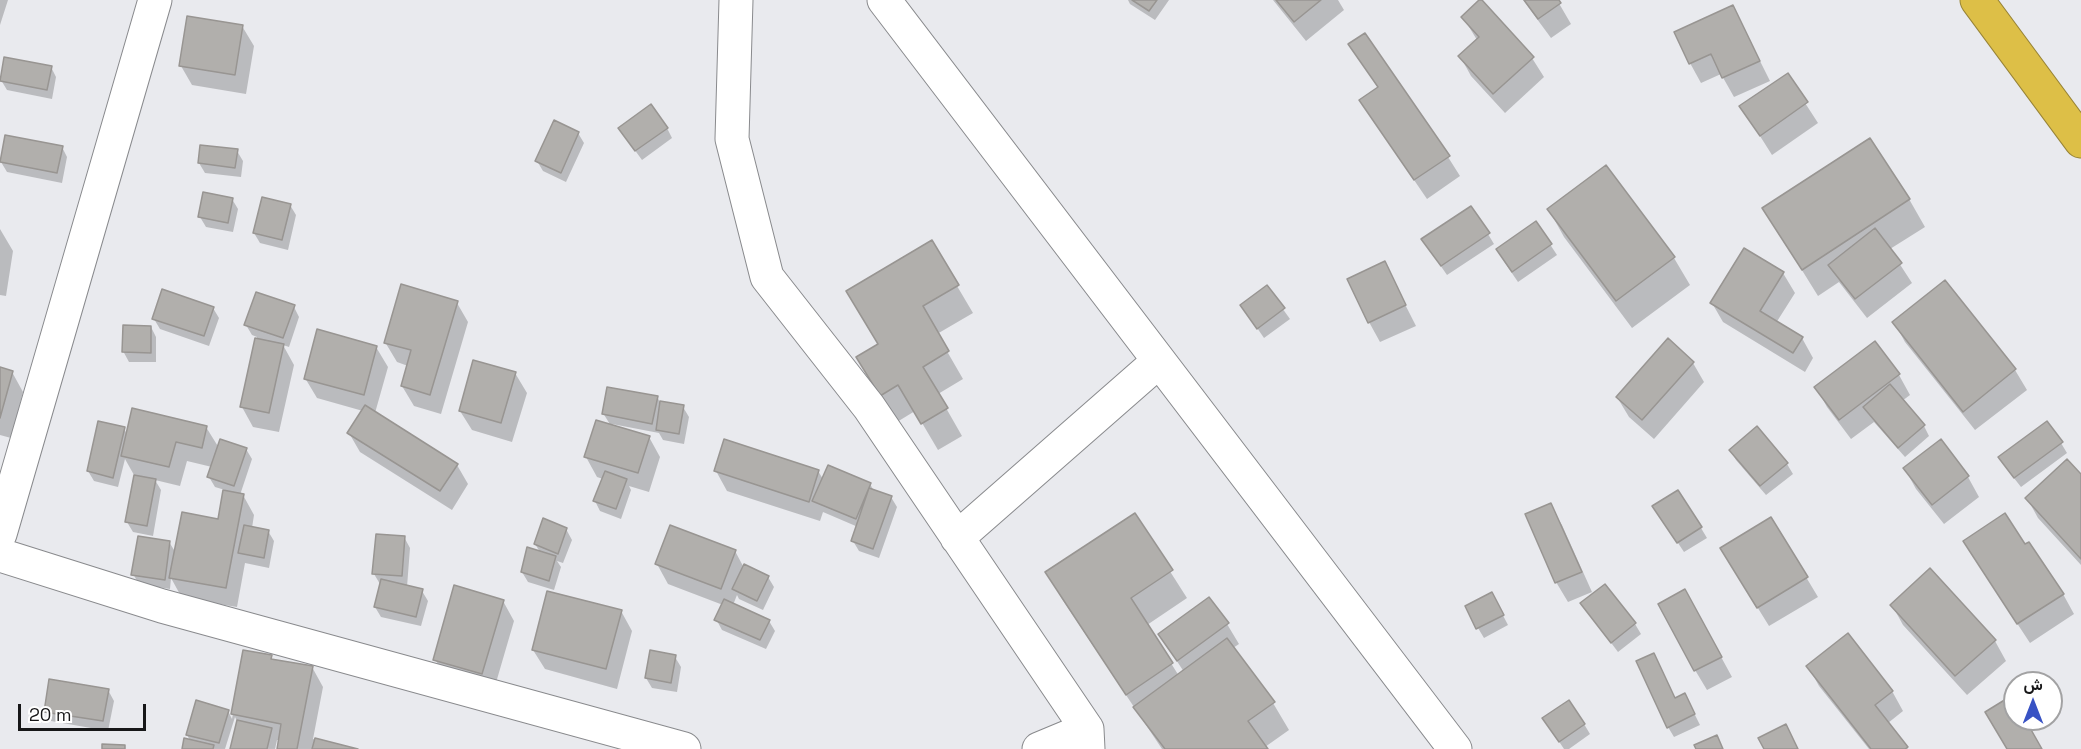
<!DOCTYPE html>
<html>
<head>
<meta charset="utf-8">
<style>
  body { margin:0 }
  #map { position:relative; width:2081px; height:749px; overflow:hidden; background:#e9eaee; font-family:"Space Grotesk",Vazirmatn,sans-serif }
  canvas { display:block }
  .north { position:absolute; left:2003px; top:671px; width:60px; height:60px; box-sizing:border-box; background:#fff; border:2px solid #a2a2a3; border-radius:50%; rotate:0deg; font-size:16px; font-weight:700; line-height:24px; text-align:center; color:#171718 }
  .north::after { content:''; display:block; margin:auto; width:21px; height:27px; background:#3852c4; clip-path:polygon(50% 0,100% 100%,50% 72%,0 100%) }
  .scale { position:absolute; left:18px; top:704px; width:128px; height:27px; box-sizing:border-box; border:3px solid #171718; border-top:0; padding-left:8px; font-size:18px; line-height:21px; white-space:nowrap; color:#171718; -webkit-text-stroke:4px #fff; paint-order:stroke }
</style>
</head>
<body>
<div id="map">
<canvas width="2081" height="749"></canvas>
<div class="north">ش</div>
<div class="scale">20 m</div>
</div>
<script>
const ctx = document.querySelector('canvas').getContext('2d');
ctx.lineJoin = 'round';
function fill(path, color) {
  ctx.fillStyle = color;
  ctx.fill(path, 'evenodd');
}
function trace(path, color, width, dash) {
  ctx.strokeStyle = color;
  ctx.lineWidth = width;
  ctx.lineCap = dash ? 'butt' : 'round';
  ctx.setLineDash(dash || []);
  ctx.stroke(path);
}
fill(new Path2D(`
  M0 0H8L0 25Z
  M1128 0H1169L1155 20 1130 4Z
  M1273 0H1338L1344 10 1306 41Z
  M1523 0H1557L1571 24 1551 38Z
  M1733 7 1770 81 1734 97 1721 74 1701 83 1690 63Z
  M1463 17 1532 58 1544 77 1505 113 1471 76 1460 56 1477 40Z
  M242 26 254 46 246 94 192 85 181 66Z
  M1350 44 1448 157 1460 176 1427 199 1373 120 1378 88Z
  M51 67 56 77 52 99 7 90 1 80Z
  M1787 75 1818 123 1772 155 1741 106Z
  M667 128 672 138 642 160 626 138Z
  M578 133 584 143 566 182 543 171 537 161Z
  M62 147 67 157 62 183 7 172 1 162Z
  M237 151 243 161 241 177 205 173 199 163Z
  M1606 167 1674 258 1690 285 1632 328 1564 237 1549 210Z
  M232 199 238 209 233 232 206 227 200 217Z
  M1909 199 1925 227 1890 249 1912 283 1867 318 1839 282 1818 296 1764 209Z
  M290 205 296 215 288 250 260 243 254 233Z
  M1536 223 1557 255 1518 282 1503 260Z
  M0 229 13 251 6 296 0 295Z
  M1488 234 1494 244 1447 275 1429 249Z
  M931 242 973 313 937 334 963 379 938 394 962 436 938 450 915 411 897 422 874 384 880 345Z
  M1744 250 1783 273 1795 293 1776 323 1802 338 1813 358 1805 372 1723 322 1712 303Z
  M1384 263 1416 326 1380 342 1369 322Z
  M1945 282 2015 370 2027 390 1975 430 1905 342 1894 322Z
  M1267 287 1290 319 1264 338 1242 306Z
  M457 303 468 322 441 414 414 406 402 386 408 366 397 362 385 342Z
  M294 307 299 317 289 347 283 345 294 365 279 432 253 427 242 407 257 337 252 335 246 325Z
  M213 308 219 318 209 346 160 329 154 319Z
  M151 327 156 337V362H129L123 351Z
  M1874 343 1899 375 1910 395 1902 401 1924 426 1929 436 1905 457 1874 422 1851 439 1827 407 1816 387Z
  M376 347 388 367 375 413 457 465 468 484 452 510 360 452 349 433 363 411 317 398 305 378Z
  M1693 363 1704 382 1654 439 1629 417 1617 397Z
  M0 369 12 372 23 392 11 438 0 435Z
  M515 373 527 393 512 442 472 430 460 411Z
  M657 397 660 402 683 407 689 417 684 444 663 440 659 433 612 424V426L649 437 660 457 649 492 629 486 631 490 621 519 600 511 595 501 603 479 597 477 586 457 611 426 603 413Z
  M206 427 219 448 246 449 252 459 240 495H243L254 515 252 528 268 531 274 541 269 568 245 563 237 607 182 598 171 578 170 589 139 584 133 574 169 542 176 553 219 521 225 490 215 487 209 477 212 467 187 461 180 486 155 480 161 490 153 536 133 532 127 522 134 475 125 459 118 487 94 481 88 471 124 428 127 435Z
  M1757 428 1787 464 1793 474 1766 495 1736 460 1730 450Z
  M2061 443 2067 453 2021 487 2006 468Z
  M1905 469 1968 477 1979 497 1944 524 1916 489Z
  M716 471H818L823 479 870 484 874 491 891 497 897 507 879 558 859 551 853 541 858 527 823 512 820 521 727 491Z
  M2081 476V565L2038 518 2027 498Z
  M1550 505 1562 525 1592 592 1568 602 1556 582Z
  M1134 515 1187 598 1147 625 1179 676 1184 672 1160 635 1227 624 1239 644 1233 648 1273 703 1289 730 1265 747 1266 749H1162L1062 599 1047 572Z
  M1660 516 1701 528 1707 538 1684 552Z
  M566 529 572 540 563 563 557 561 561 567 554 590 528 582 522 572 540 552 535 544Z
  M404 537 410 548 407 587 422 591 428 601 421 626 381 617 375 607 380 584 374 574Z
  M2025 546 2063 594 2074 614 2030 643 1976 561Z
  M735 551 743 566 768 577 774 587 763 610 739 599 737 595 733 605 769 621 775 631 766 649 722 630 716 619 723 605 668 584 657 564Z
  M1733 568 1806 577 1818 597 1769 626Z
  M1604 587 1635 624 1641 634 1618 652 1582 604Z
  M503 601 514 621 493 693 446 679 435 659Z
  M1497 604 1508 625 1484 638 1478 628Z
  M1892 605 1995 641 2006 661 1967 695 1903 625Z
  M621 611 632 631 617 689 545 669 533 650Z
  M1696 611 1732 677 1707 690 1695 670Z
  M244 652 271 657 273 661 312 667 323 687 313 739 352 749H278L280 740H277L275 749H231L238 723 235 717 225 749H183L191 742 187 735 228 711 232 719Z
  M675 657 681 667 677 692 652 688 646 678Z
  M1808 666 1892 691 1903 711 1888 723 1908 749H1869L1819 686Z
  M108 690 114 701 108 731 51 721 46 711Z
  M1675 699 1690 705 1700 725 1674 737 1668 727Z
  M1584 724 1590 734 1569 749H1564L1550 728Z`), '#0003');
const building = new Path2D(`
  M1132 0H1157L1149 11Z
  M1276 0H1321L1294 22Z
  M1479 0H1482L1534 57 1493 94 1458 56 1479 37 1461 17Z
  M1524 0H1559L1561 3 1538 19Z
  M1733 5 1760 61 1722 78 1711 54 1689 64 1674 32Z
  M187 16 243 25 235 75 179 66Z
  M1365 33 1450 156 1414 180 1359 100 1378 87 1348 44Z
  M4 57 52 66 47 90 0 81Z
  M1788 73 1808 102 1760 136 1739 106Z
  M651 104 668 128 635 151 618 128Z
  M554 120 579 132 561 173 535 161Z
  M5 135 63 146 57 173 0 162Z
  M1870 138 1910 199 1802 270 1762 208Z
  M200 145 238 149 235 168 198 163Z
  M1606 165 1675 257 1616 301 1547 209Z
  M203 192 233 198 228 223 198 217Z
  M262 197 291 204 282 240 253 233Z
  M1471 206 1490 233 1441 266 1421 239Z
  M1536 221 1552 244 1512 272 1496 249Z
  M1875 228 1902 263 1855 299 1828 265Z
  M932 240 959 285 923 306 949 351 923 367 948 408 921 424 898 385 880 396 856 357 878 344 846 291Z
  M1744 248 1784 272 1760 311 1803 337 1793 353 1710 303Z
  M1385 261 1406 305 1368 323 1347 279Z
  M1945 280 2016 369 1963 412 1892 322Z
  M401 284 458 301 430 395 401 386 411 350 384 343Z
  M1267 285 1285 308 1257 329 1240 305Z
  M162 289 214 307 204 336 152 319Z
  M256 292 295 305 283 338 244 325Z
  M123 325 151 326V353L122 352Z
  M317 329 377 346 364 395 304 379Z
  M255 338 284 344 269 413 240 407Z
  M1668 338 1694 362 1642 420 1616 397Z
  M1875 341 1900 374 1839 420 1814 387Z
  M473 360 516 372 501 423 459 411Z
  M0 367 13 371 0 418Z
  M1890 384 1925 425 1898 448 1863 407Z
  M607 387 658 396 652 424 602 414Z
  M660 401 684 405 679 434 656 430Z
  M365 405 458 464 440 491 347 433Z
  M132 408 207 426 202 448 176 442 169 467 121 456Z
  M596 420 650 436 638 473 584 457Z
  M98 421 125 427 113 478 87 471Z
  M2047 421 2063 442 2014 478 1998 457Z
  M1757 426 1788 463 1760 486 1729 450Z
  M220 439 247 448 234 486 207 477Z
  M724 439 819 470 809 502 714 471Z
  M1941 439 1969 476 1932 505 1903 468Z
  M2067 459 2081 474V559L2025 498Z
  M828 465 871 483 856 519 812 501Z
  M605 471 627 479 616 509 593 501Z
  M134 475 156 479 147 526 125 522Z
  M869 488 892 496 873 549 851 541Z
  M223 490 244 494 226 588 169 578 182 512 218 519Z
  M1678 490 1702 527 1677 543 1652 506Z
  M1551 503 1582 572 1555 583 1525 514Z
  M1135 513 1173 570 1131 598 1173 663 1126 695 1045 572Z
  M2005 513 2025 544 2029 542 2064 594 2017 624 1963 541Z
  M1771 517 1808 577 1757 608 1720 548Z
  M543 518 567 528 558 554 534 544Z
  M244 525 269 530 264 558 238 553Z
  M670 525 736 550 721 589 655 564Z
  M376 534 405 536 402 576 372 574Z
  M138 536 170 541 165 580 131 575Z
  M527 547 556 556 549 581 521 572Z
  M744 564 769 576 757 601 732 589Z
  M1930 568 1996 640 1955 676 1890 605Z
  M381 579 423 589 416 617 374 607Z
  M1605 584 1636 623 1611 643 1580 603Z
  M454 585 504 600 482 674 433 660Z
  M1685 589 1722 657 1694 671 1658 604Z
  M547 591 622 610 606 669 532 650Z
  M1492 592 1504 615 1476 629 1465 606Z
  M1209 597 1229 623 1177 661 1158 634Z
  M724 599 770 620 760 640 714 620Z
  M1848 633 1893 691 1875 705 1908 747 1905 749H1871L1806 666Z
  M1227 638 1275 702 1248 721 1268 749H1165L1133 707Z
  M243 650 272 655 271 659 313 666 297 749H277L281 724 231 714Z
  M650 650 676 655 671 683 645 678Z
  M1654 653 1675 698 1685 693 1695 714 1667 728 1636 661Z
  M49 679 109 689 103 721 44 712Z
  M2011 696 2015 703V719H2025L2042 749H2007L1985 712Z
  M196 700 229 710 219 743 186 735Z
  M1569 700 1585 724 1559 742 1542 718Z
  M237 720 272 728 267 749H230Z
  M1786 724 1798 749H1764L1758 738Z
  M1717 735 1723 749H1696L1694 745Z
  M184 738 214 745 213 749H182Z
  M315 738 358 749H312Z
  M102 744 125 745V749H102Z`);
fill(building, '#b1afac');
trace(building, '#989592', 1.5);
const minor = new Path2D(`
  M736 0 732 139 767 277 869 407 1087 729 1088 749
  M884 0 1455 749
  M0 534 155 0
  M957 538 1159 361
  M0 555 162 606 684 749
  M1039 749 1087 729`);
const highway = new Path2D(`
  M1977 0 2081 141`);
trace(minor, '#898a8d', 35);
trace(highway, '#988437', 35);
trace(minor, '#fff', 33);
trace(highway, '#ddbf47', 33);
</script>
</body>
</html>
